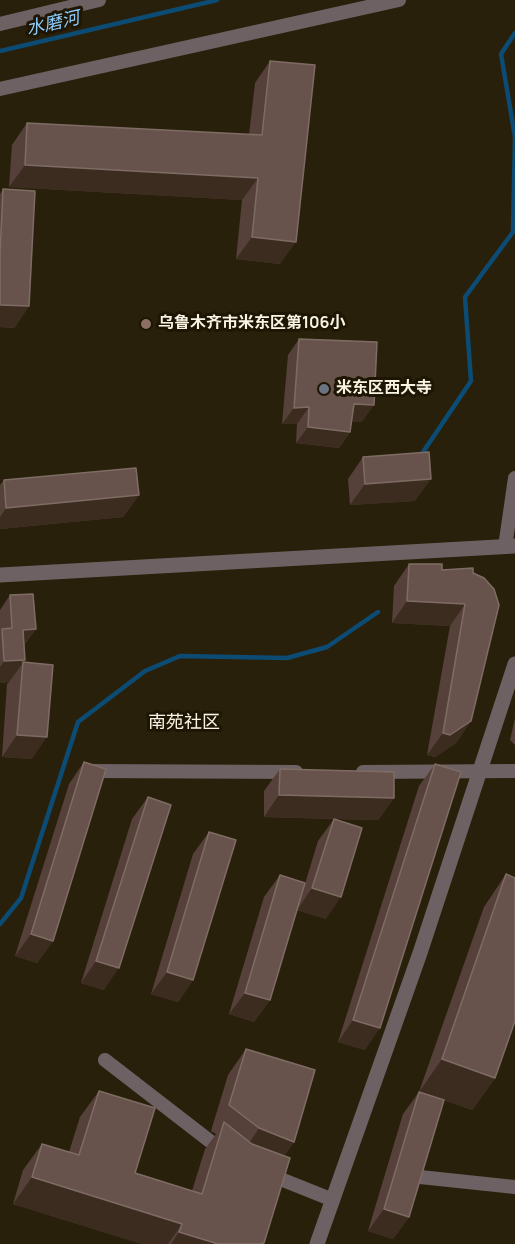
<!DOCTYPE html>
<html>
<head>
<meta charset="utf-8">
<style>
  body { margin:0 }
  canvas { display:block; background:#28200a }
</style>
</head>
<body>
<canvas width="515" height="1244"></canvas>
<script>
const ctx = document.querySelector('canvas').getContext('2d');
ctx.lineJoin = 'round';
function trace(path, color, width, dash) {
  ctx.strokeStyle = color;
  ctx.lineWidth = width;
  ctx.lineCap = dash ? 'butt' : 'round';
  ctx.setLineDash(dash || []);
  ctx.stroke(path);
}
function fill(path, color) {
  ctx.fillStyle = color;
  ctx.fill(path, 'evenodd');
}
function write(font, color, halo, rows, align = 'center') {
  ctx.font = font + ' Manrope,"Noto Sans SC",sans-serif';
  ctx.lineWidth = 6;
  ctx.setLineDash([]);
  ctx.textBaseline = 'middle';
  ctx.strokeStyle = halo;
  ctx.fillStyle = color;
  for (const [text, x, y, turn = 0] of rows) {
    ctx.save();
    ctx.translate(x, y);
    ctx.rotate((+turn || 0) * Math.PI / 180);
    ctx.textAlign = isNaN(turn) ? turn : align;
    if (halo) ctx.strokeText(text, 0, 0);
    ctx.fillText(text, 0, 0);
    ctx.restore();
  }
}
trace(new Path2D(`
  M0 51 217 0
  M419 458 471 381 465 297 513 232 515 137 501 54 515 33
  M0 924 21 898 78 722 145 671 180 656 287 658 327 647 378 612`), '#0c4b73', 4.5);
trace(new Path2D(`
  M0 24 99 0
  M0 89 399 0
  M505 547 515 478
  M88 771 296 772
  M363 772 515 771
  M105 1060 224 1152
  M268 1174 333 1200
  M420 1177 515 1187`), '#6e6163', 14);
trace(new Path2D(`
  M0 575 515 546
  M317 1244 420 953 515 664`), '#6e6163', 15);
fill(new Path2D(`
  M270 61 280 264 236 259 242 200 9 187 12 145 27 123 249 135 255 83Z
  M3 189 29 306 14 328 0 327V194Z
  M299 339 362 422 352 421 350 432 339 448 296 443 297 424H282L288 355Z
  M363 457 415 501 350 505 348 479Z
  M4 480 139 495 123 517 0 529V485Z
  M409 564 442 570 473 568 471 721 456 743 435 757 427 755 450 626 392 623 394 586Z
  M10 595 36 629 24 645 25 660 23 662 32 759 2 757 7 684 9 682 0 683V610Z
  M515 718V745L510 740Z
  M84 762 53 941 37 963 15 956 69 784Z
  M435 764 365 1050 338 1042 419 786Z
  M280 769 394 798 378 820 335 819 326 919 297 910 318 841 334 819 264 817V791Z
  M148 797 104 990 81 983 132 819Z
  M209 832 193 980 178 1002 151 994 193 854Z
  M506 874 495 1078 472 1110 444 1100 409 1217 393 1239 368 1231 403 1114 419 1092 430 1096 419 1092 484 907Z
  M280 875 270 1000 254 1022 229 1014 264 897Z
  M246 1049 294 1142 284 1156 263 1244H142L13 1204 23 1170 42 1144 69 1152 80 1117 99 1091 135 1173 192 1191 205 1149 216 1134 211 1131 228 1075Z`), '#56403a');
fill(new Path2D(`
  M25 165 258 178 242 200 9 187Z
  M252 237 296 242 280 264 236 259Z
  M0 305 29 306 14 328 0 327Z
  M354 404 374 405 362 422 342 421Z
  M309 407 297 424H282L294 408Z
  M308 427 350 432 339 448 296 443Z
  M431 479 415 501 350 505 365 484Z
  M139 495 123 517 0 529V517L6 508Z
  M407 601 465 604 450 626 392 623Z
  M36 629 20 651 23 630Z
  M25 660 9 682 0 683V667L4 661Z
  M471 721 456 743 435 757 427 755 443 733Z
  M17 735 47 737 32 759 2 757Z
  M279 795 394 798 378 820 264 817Z
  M312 888 341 897 326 919 297 910Z
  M31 934 53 941 37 963 15 956Z
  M96 961 119 968 104 990 81 983Z
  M167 972 193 980 178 1002 151 994Z
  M245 993 270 1000 254 1022 229 1014Z
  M353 1020 380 1028 365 1050 338 1042Z
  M442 1059 495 1078 472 1110 419 1092Z
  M259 1128 294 1142 276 1168 242 1154Z
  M32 1177 182 1224 168 1244H142L13 1204Z
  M384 1209 409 1217 393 1239 368 1231Z
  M179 1232 218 1244H171Z`), '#3c2b1f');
const building = new Path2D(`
  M270 61 315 65 296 242 252 237 258 178 25 165 27 123 262 135Z
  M3 189 35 191 29 306 0 305V254Z
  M299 339 377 342 374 405 354 404 350 432 308 427 309 407 294 408Z
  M429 452 431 479 365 484 363 457Z
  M136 468 139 495 6 508 4 480Z
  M409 564H442V570L473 568V573L484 578 494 589 499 605 471 721 450 735 443 733 465 604 407 601Z
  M33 594 36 629 23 630 25 660 4 661 2 629 12 628 10 595Z
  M23 662 53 665 47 737 17 735Z
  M84 762 106 769 53 941 31 934Z
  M435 764 461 772 380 1028 353 1020Z
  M280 769 394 772V798L279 795Z
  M148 797 171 805 119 968 96 961Z
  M334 819 362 828 341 897 312 888Z
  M209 832 236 840 193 980 167 972Z
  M506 874 515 878V1021L495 1078 442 1059Z
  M280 875 305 883 270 1000 245 993Z
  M246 1049 315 1070 294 1142 259 1128 229 1105Z
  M99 1091 155 1108 135 1173 202 1194 224 1122 252 1144 290 1158 264 1243 259 1244H218L179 1232 182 1224 32 1177 42 1144 79 1155Z
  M419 1092 444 1100 409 1217 384 1209Z`);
fill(building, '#68534c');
trace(building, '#7e6c64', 1.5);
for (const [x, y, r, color] of [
  [146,324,6,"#8d6e63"],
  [324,389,6,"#6b7280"]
]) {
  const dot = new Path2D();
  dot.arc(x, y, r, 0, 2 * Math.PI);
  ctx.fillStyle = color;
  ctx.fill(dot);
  trace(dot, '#1e1602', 2);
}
write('bold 16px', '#f8f3e5', '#1e1602', [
  ["乌鲁木齐市米东区第106小",158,324],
  ["米东区西大寺",336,389]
], 'left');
write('italic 18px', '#8bcbfd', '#1e1602', [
  ["水磨河",53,24,-13]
]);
write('18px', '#f8f3e5', '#1e1602', [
  ["南苑社区",184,723]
]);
</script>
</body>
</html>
